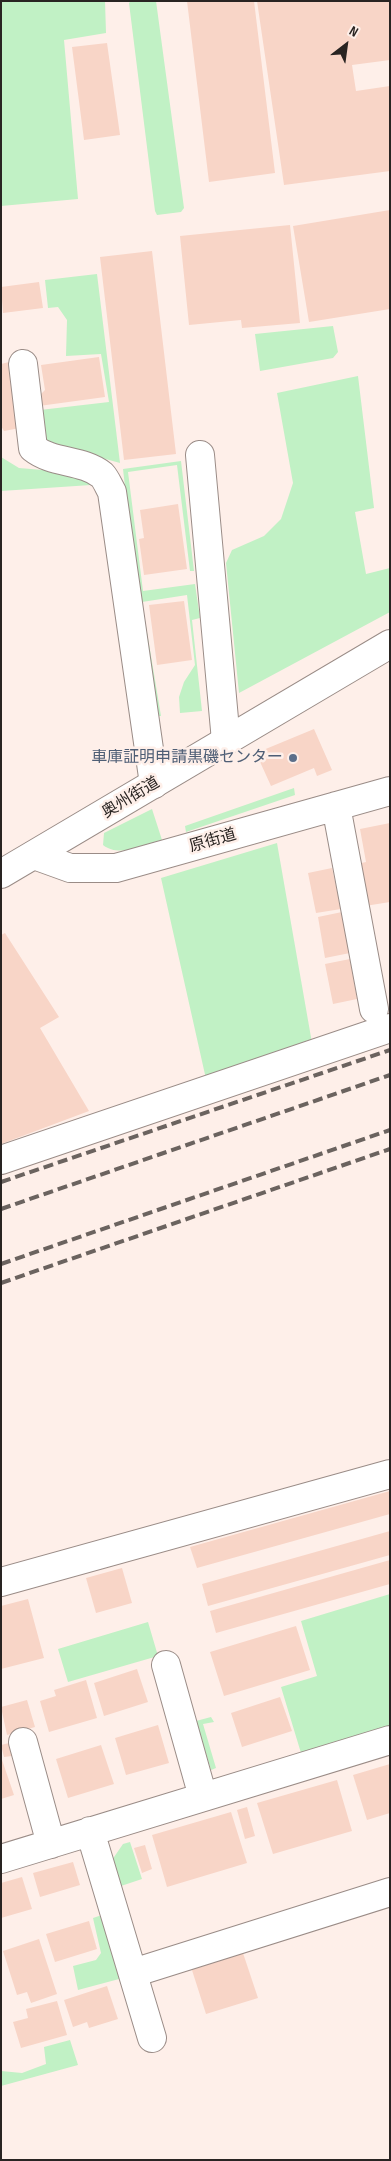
<!DOCTYPE html>
<html>
<head>
<meta charset="utf-8">
<style>
  body { margin:0 }
  #map { position:relative; width:391px; height:2161px; overflow:hidden; background:#feefe9; font-family:"Sofia Sans Condensed",sans-serif }
  canvas { display:block }
  .frame { position:absolute; inset:0; border:2px solid #292422; pointer-events:none }
  .north { position:absolute; left:321px; top:20px; width:50px; height:50px; -webkit-text-stroke:4px #feefe9; paint-order:stroke; rotate:30deg; font-size:14px; font-weight:700; line-height:20px; text-align:center; color:#292422 }
  .north::after { content:''; display:block; margin:auto; width:18px; height:22px; background:#292422; clip-path:polygon(50% 0,100% 100%,50% 72%,0 100%) }
</style>
</head>
<body>
<div id="map">
<canvas width="391" height="2161"></canvas>
<div class="frame"></div>
<div class="north">N</div>
</div>
<script>
const ctx = document.querySelector('canvas').getContext('2d');
ctx.lineJoin = 'round';
function fill(path, color) {
  ctx.fillStyle = color;
  ctx.fill(path, 'evenodd');
}
function trace(path, color, width, dash) {
  ctx.strokeStyle = color;
  ctx.lineWidth = width;
  ctx.lineCap = dash ? 'butt' : 'round';
  ctx.setLineDash(dash || []);
  ctx.stroke(path);
}
function write(font, color, halo, rows, align = 'center') {
  ctx.font = font + ' "Sofia Sans Condensed","Noto Sans JP",sans-serif';
  ctx.lineWidth = 5;
  ctx.setLineDash([]);
  ctx.textBaseline = 'middle';
  ctx.strokeStyle = halo;
  ctx.fillStyle = color;
  for (const [text, x, y, turn = 0] of rows) {
    ctx.save();
    ctx.translate(x, y);
    ctx.rotate((+turn || 0) * Math.PI / 180);
    ctx.textAlign = isNaN(turn) ? turn : align;
    if (halo) ctx.strokeText(text, 0, 0);
    ctx.fillText(text, 0, 0);
    ctx.restore();
  }
}
fill(new Path2D(`
  M1 1H105L106 33 64 40 78 199 1 206Z
  M131 1H156L184 208 181 212 157 215 155 211 129 3Z
  M97 274 120 463 44 442 40 410 109 402 101 354 66 356 67 320 58 307 48 308 45 280Z
  M333 326 338 352 333 358 260 371 255 334Z
  M358 376 374 508 355 512 366 574 390 568V612L239 693 226 563 232 550 264 536 281 519 293 483 277 393Z
  M1 457 19 468 55 471 85 479 91 485 1 491Z
  M181 461 194 571H190L177 465 128 472 143 591 195 584 200 618 192 620 202 711 180 713 179 697 184 682 195 665 187 595 142 602 161 716H155L138 602 123 469Z
  M294 788 295 795 186 832 185 826Z
  M152 809 162 840C145 845 119 858 103 845L104 833Z
  M277 843 312 1043 206 1079 161 878Z
  M390 1594V1726L301 1753 281 1687 317 1676 301 1621Z
  M148 1622 158 1656 68 1682 58 1649Z
  M211 1717 214 1722 203 1724 216 1768 211 1770 196 1721Z
  M130 1842 142 1879 121 1886 112 1860 123 1844Z
  M105 1914 119 1959V1979L78 1990 73 1966 96 1960 101 1953 93 1918Z
  M70 2040 78 2065 1 2086V2071L22 2073 46 2064 44 2047Z`), '#c1f1c5');
fill(new Path2D(`
  M187 1H254L275 173 209 182Z
  M257 1H390V60L352 65 356 91 390 86V171L284 185Z
  M107 43 120 135 84 140 72 47Z
  M390 210V309L309 322 293 226Z
  M290 225 300 323 242 328 241 320 189 325 180 236Z
  M152 251 176 454 124 460 100 257Z
  M39 282 43 308 3 313 1 287Z
  M99 357 105 397 39 406 38 397 45 390 41 365Z
  M9 362 20 428 4 431 1 426V364Z
  M178 504 187 569 144 575 139 539 144 538 140 510Z
  M184 601 192 660 157 665 149 605Z
  M314 729 332 770 317 776 314 768 271 786 256 753Z
  M390 823V902L365 906 357 864 366 862 360 829Z
  M332 868 341 909 316 913 308 873Z
  M342 912 350 953 325 958 318 917Z
  M5 933 59 1017 40 1028 89 1111 1 1144V935Z
  M350 959 357 999 333 1004 325 964Z
  M390 1491V1514L197 1568 190 1547Z
  M390 1531V1555L208 1606 202 1584Z
  M390 1560V1584L216 1633 210 1611Z
  M122 1568 132 1603 96 1613 86 1578Z
  M28 1599 44 1658 1 1669V1606Z
  M296 1626 310 1670 224 1696 210 1652Z
  M137 1669 148 1702 104 1716 94 1683Z
  M86 1680 97 1718 49 1732 40 1701 56 1696 54 1690Z
  M280 1697 292 1731 242 1747 231 1713Z
  M27 1700 35 1727 7 1735 1 1707Z
  M158 1725 169 1763 126 1775 115 1738Z
  M9 1743 12 1756 4 1757 1 1745Z
  M101 1745 114 1784 68 1798 56 1759Z
  M1 1757 14 1795 1 1799Z
  M390 1764V1813L367 1820 353 1775Z
  M337 1780 352 1831 273 1854 257 1803Z
  M247 1807 255 1836 245 1839 237 1810Z
  M231 1812 247 1863 167 1887 152 1835Z
  M145 1845 152 1869 142 1873 134 1848Z
  M73 1862 80 1885 40 1897 33 1873Z
  M22 1877 32 1909 1 1918V1883Z
  M89 1921 97 1949 55 1962 46 1934Z
  M39 1939 57 1994 31 2003 27 1992 17 1995 3 1951Z
  M242 1950 258 1998 206 2014 191 1967Z
  M107 1986 118 2019 89 2028 87 2022 73 2027 64 2000Z
  M57 2001 67 2035 21 2048 13 2022 28 2018 26 2009Z`), '#f8d5c7');
const minor = new Path2D(`
  M23 364 33 448C53 464 82 459 102 475 106 479 109 487 112 492L154 784
  M200 455 226 741
  M336 806 374 1009
  M34 855 70 868H116L390 791
  M1 1160 390 1028
  M1 1582 390 1474
  M166 1665 203 1797
  M23 1742 51 1844
  M90 1831 152 2038
  M1 1859 390 1740
  M133 1973 390 1892`);
const major = new Path2D(`
  M1 874 390 644`);
trace(minor, '#9a8c87', 30);
trace(major, '#9a8c87', 30);
trace(minor, '#fff', 28);
trace(major, '#fff', 28);
trace(new Path2D(`
  M1 1182 390 1050
  M1 1209 390 1075
  M1 1264 390 1130
  M1 1283 390 1149`), '#6b635f', 4, [10, 5]);
for (const [x, y, r, color] of [
  [293,758,5,"#5c6f8a"]
]) {
  const dot = new Path2D();
  dot.arc(x, y, r, 0, 2 * Math.PI);
  ctx.fillStyle = color;
  ctx.fill(dot);
  trace(dot, '#feefe9', 2);
}
write('16px', '#4e5e75', '#feefe9', [
  ["車庫証明申請黒磯センター",283,758]
], 'right');
write('16px', '#292422', '#feefe9', [
  ["奥州街道",131,798,-31],
  ["原街道",213,841,-16]
]);
</script>
</body>
</html>
